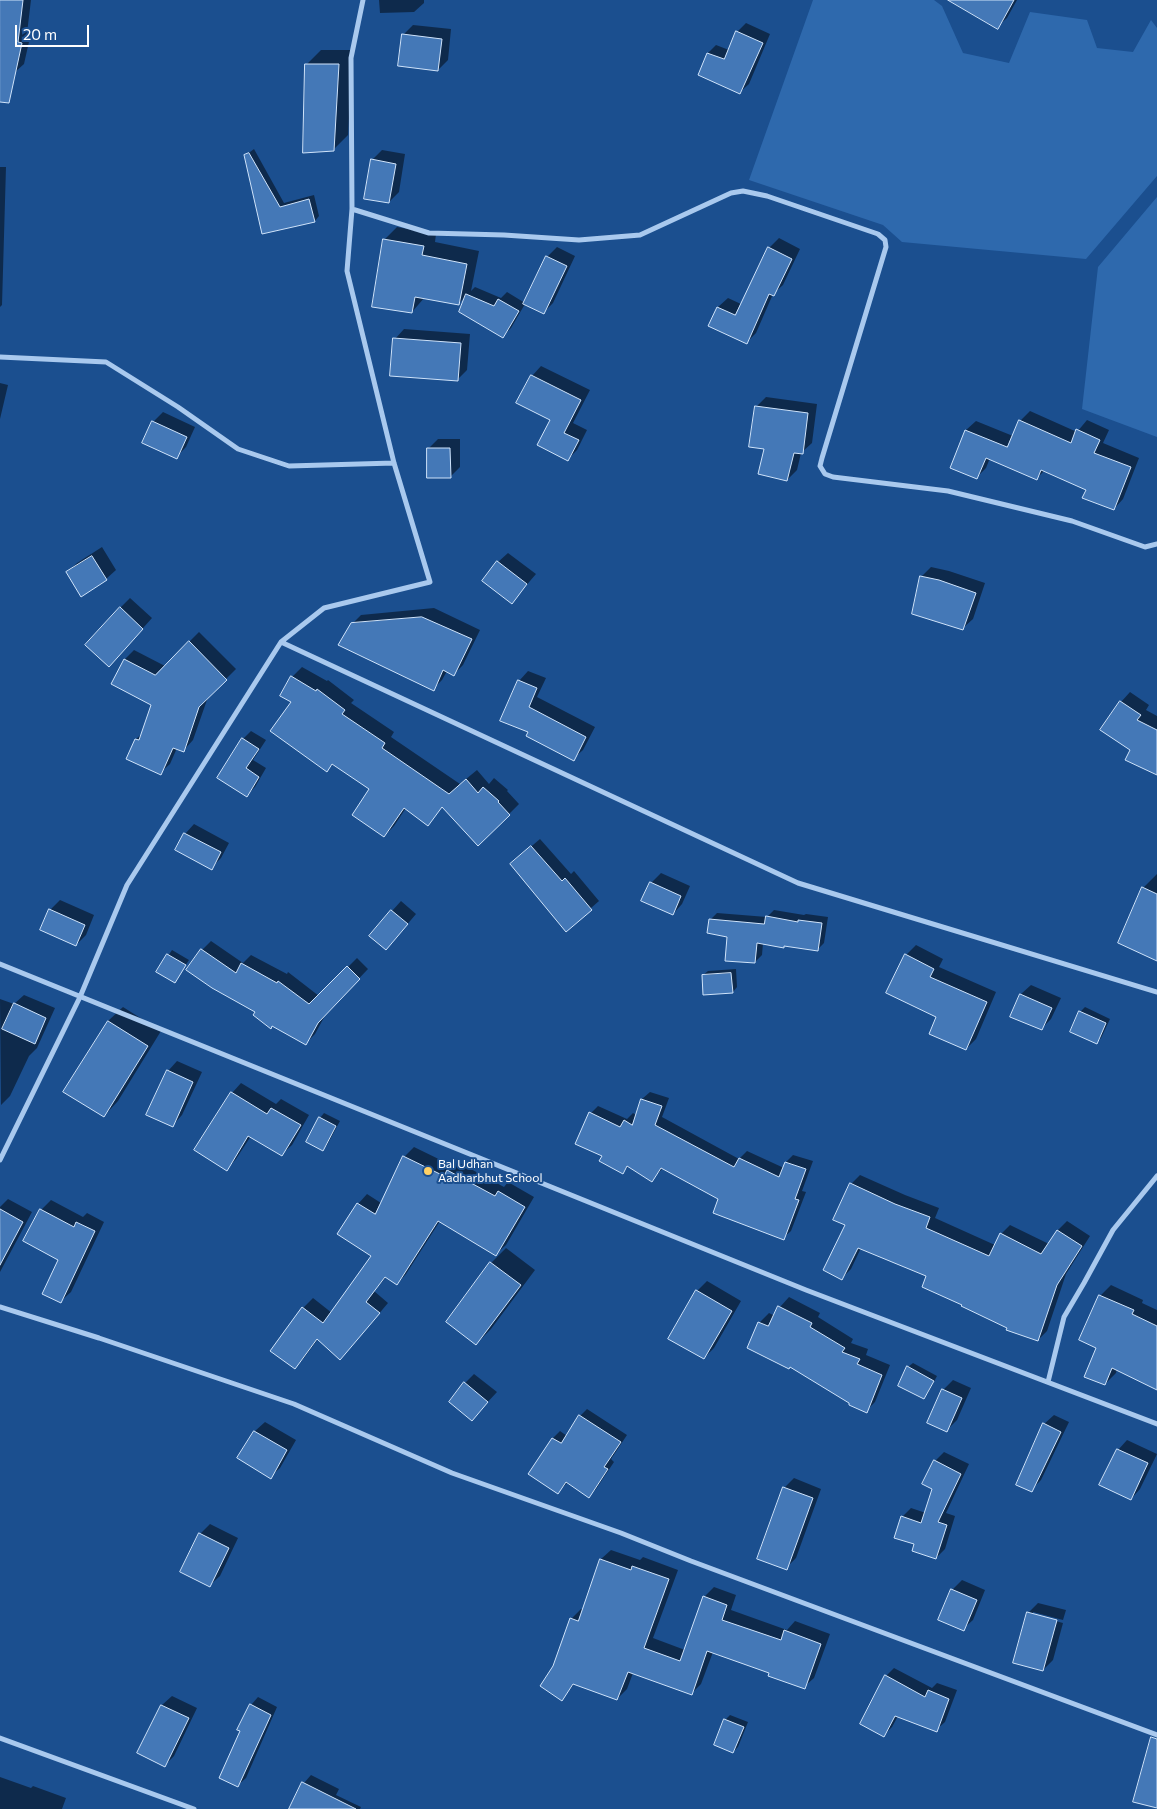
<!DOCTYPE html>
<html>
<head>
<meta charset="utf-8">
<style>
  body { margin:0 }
  #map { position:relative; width:1157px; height:1809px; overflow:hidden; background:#1b4f8f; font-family:Commissioner,sans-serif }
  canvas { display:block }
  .scale { position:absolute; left:15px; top:25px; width:74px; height:22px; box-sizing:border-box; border:2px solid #fff; border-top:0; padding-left:6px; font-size:15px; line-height:18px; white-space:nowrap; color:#fff; -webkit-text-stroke:4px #1b4f8f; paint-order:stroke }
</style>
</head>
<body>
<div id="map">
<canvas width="1157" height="1809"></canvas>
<div class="scale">20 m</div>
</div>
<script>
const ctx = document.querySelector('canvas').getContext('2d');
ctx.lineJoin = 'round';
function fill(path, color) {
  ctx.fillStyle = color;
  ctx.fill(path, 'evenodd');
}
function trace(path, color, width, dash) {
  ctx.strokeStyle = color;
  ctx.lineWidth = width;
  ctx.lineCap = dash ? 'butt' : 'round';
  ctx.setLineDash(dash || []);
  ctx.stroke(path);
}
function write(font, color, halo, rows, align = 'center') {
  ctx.font = font + ' Commissioner,sans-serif';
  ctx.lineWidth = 4;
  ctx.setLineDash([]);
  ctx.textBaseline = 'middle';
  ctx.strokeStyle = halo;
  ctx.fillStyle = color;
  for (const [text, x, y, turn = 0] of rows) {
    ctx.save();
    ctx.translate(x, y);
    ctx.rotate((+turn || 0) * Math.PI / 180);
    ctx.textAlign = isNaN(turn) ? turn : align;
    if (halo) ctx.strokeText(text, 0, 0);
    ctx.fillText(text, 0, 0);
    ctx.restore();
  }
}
fill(new Path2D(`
  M813 0H934L942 6 963 53 1009 63 1030 12 1087 20 1097 48 1133 52 1151 20 1157 28V176L1086 259 902 242 883 225 749 180Z
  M1157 197V437L1082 409 1098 267Z`), '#2e69ad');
fill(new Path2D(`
  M0 0H31L27 33H31L24 64 14 73 0 70Z
  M379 0H424V3L414 12 380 13Z
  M977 0H1017L1007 18 997 27Z
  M746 23 770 34 749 84 740 92 708 53 716 45 729 50 737 32Z
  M413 25 451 29 448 60 438 70 403 35Z
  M321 50H353L348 135 333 150 306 65Z
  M254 149 284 203 314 195 319 216 315 221 263 233 246 155Z
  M382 150 405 154 399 192 389 202 372 160Z
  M0 167H6L2 305 0 307Z
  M397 227 436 234 435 242 479 251 471 291 475 287 501 298 507 292 525 303 547 257 557 247 575 256 553 303 543 313 525 304 511 328 503 336 467 295 458 304 425 297 412 312 384 240Z
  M779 238 800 249 783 285 773 294 756 333 747 342 718 307 728 298 741 304 769 248Z
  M404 329 470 334 467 370 457 380 395 339Z
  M541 366 590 390 573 423 587 430 577 450 568 459 532 376Z
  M0 383 8 385 0 419Z
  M766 397 817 404 812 443 801 453 797 470 787 480 766 448 756 407Z
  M1030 411 1077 432 1087 420 1109 430 1103 443 1139 458 1123 499 1114 509 1087 489 1045 470 1036 479 990 458 986 468 976 478 951 467 966 430 976 421 1013 436 1020 421Z
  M163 412 195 427 186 447 176 457 153 422Z
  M438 439H460V467L450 477 428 449Z
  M102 547 116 570 106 579 67 573 77 563Z
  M508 553 536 574 512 602 498 562Z
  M931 567 949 571 985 583 973 619 963 628 921 577Z
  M130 598 152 618 119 655 120 608Z
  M434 608 480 630 463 665 454 674 447 671 442 680 433 689 352 624 361 615Z
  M199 632 236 669 208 697 193 740 184 750 177 748 170 764 160 773 128 759 136 739 143 733 152 704 125 659 134 650 165 666Z
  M302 667 327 681 328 680 354 700 351 703 394 732 391 737 460 784 477 770 489 784 494 778 508 790 507 791 519 804 509 814 443 806 427 824 406 808 394 826 384 836 371 789 334 763 327 770 292 701V677Z
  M528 671 546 678 537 697 595 727 583 750 573 759 529 732 519 681Z
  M1130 692 1149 705 1146 710 1157 716V771L1132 749 1121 702Z
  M251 731 266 740 253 760 266 768 255 787 247 795 219 777 243 739Z
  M194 824 229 843 221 858 211 868 185 834Z
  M540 839 571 874 574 871 599 901 566 930 520 856Z
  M661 873 690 886 682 904 673 914 651 883Z
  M1157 874V959L1143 888Z
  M60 900 94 915 86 935 76 945 50 910Z
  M401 901 416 914 395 939 392 911Z
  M774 910 804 915 806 914 828 917 824 943 817 950 763 943 762 955 755 962 710 920 717 913 767 917Z
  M211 941 243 963 251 955 287 974 288 972 319 996 357 958 368 969 327 1012 315 1034 306 1043 257 1011 202 950Z
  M916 945 943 959 939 967 996 992 976 1039 966 1049 938 1017 906 955Z
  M172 950 189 960 175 981 158 971Z
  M736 969 737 987 733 992 703 975 708 971Z
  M1031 985 1061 998 1051 1019 1041 1029 1012 1016 1021 994Z
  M24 995 55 1008 37 1048 29 1056 10 1096 1 1105 0 999 14 1004Z
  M123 1007 161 1031 118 1101 104 1116 108 1021Z
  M1085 1007 1110 1019 1101 1038 1097 1042 1080 1012Z
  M177 1061 202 1072 182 1115 173 1125 168 1071Z
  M241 1083 276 1104 281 1099 309 1115 292 1145 282 1154 251 1136 236 1159 227 1169 232 1093Z
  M650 1092 669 1098 662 1117 739 1159 747 1151 784 1168 786 1162 793 1155 813 1161 802 1191 806 1192 791 1231 783 1238 719 1199 663 1168 652 1180 629 1166 622 1172 603 1156 591 1113 598 1106 627 1119 633 1113 636 1115 642 1099Z
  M324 1113 340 1121 327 1145 323 1149 320 1118Z
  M414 1147 453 1166 458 1162 504 1187 508 1182 534 1197 506 1245 496 1254 440 1221 406 1274 397 1284 387 1276 374 1291 388 1303 350 1348 318 1339 304 1358 295 1367 272 1350 303 1308 313 1298 332 1313 373 1255 358 1204 367 1194 381 1203 404 1157Z
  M860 1175 905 1195 939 1208 935 1218 995 1245 1001 1234 1010 1225 1049 1244 1058 1230 1067 1221 1090 1236 1066 1274 1047 1331 1038 1340 1009 1327 928 1276 861 1248 851 1269 842 1278 851 1184Z
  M8 1199 32 1212 0 1272V1207Z
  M51 1200 83 1217 87 1213 104 1222 71 1292 61 1301 60 1259 25 1240 42 1209Z
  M506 1248 535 1270 491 1329 476 1344 447 1322 491 1263Z
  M707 1281 741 1301 714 1348 704 1358 697 1291Z
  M1111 1285 1143 1300 1142 1303 1157 1310V1389L1117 1369 1116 1373 1105 1384 1098 1347 1100 1296Z
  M789 1297 820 1313 818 1317 853 1339 851 1343 868 1349 866 1355 890 1365 875 1402 866 1411 851 1403 759 1323 769 1313 775 1316 780 1307Z
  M913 1363 937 1376 928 1393 924 1398 908 1367Z
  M474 1374 497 1392 472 1419 465 1383Z
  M953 1380 971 1388 957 1420 947 1430 943 1390Z
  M587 1409 627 1435 611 1459 614 1462 596 1489 589 1496 568 1482 558 1492 530 1474 553 1438 560 1431 567 1436 580 1416Z
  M1054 1415 1069 1422 1041 1480 1031 1490 1044 1424Z
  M265 1422 296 1440 280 1468 270 1477 239 1458 255 1431Z
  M1127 1440 1157 1454 1140 1489 1131 1499 1118 1450Z
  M944 1452 969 1464 946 1513 955 1516 945 1549 936 1558 916 1543 902 1517 911 1508 926 1513 934 1488 935 1461Z
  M794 1478 821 1489 796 1558 786 1568 784 1488Z
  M210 1524 238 1538 220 1576 210 1585 200 1534Z
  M611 1550 640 1560 643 1557 678 1570 653 1638 685 1650 704 1597 714 1587 736 1595 731 1610 787 1630 795 1621 830 1634 814 1678 804 1687 770 1673 713 1652 701 1684 691 1694 633 1673 627 1689 617 1699 575 1683 562 1699 554 1666 571 1619 581 1609 583 1610 601 1559Z
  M962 1580 985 1590 973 1620 963 1629 952 1590Z
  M1038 1603 1066 1610 1063 1620 1033 1612V1615L1063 1623 1053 1660 1043 1670 1028 1613Z
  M894 1668 932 1688 937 1683 957 1690 945 1722 936 1730 898 1716 892 1727 884 1735 886 1676Z
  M172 1696 197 1708 174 1756 165 1765 139 1753 162 1705Z
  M258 1697 277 1707 246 1778 238 1785 242 1730 251 1705Z
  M730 1715 748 1722 738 1747 733 1752 725 1720Z
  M311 1775 339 1789 336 1795 361 1807 360 1809H291L304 1783Z
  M0 1777 31 1788 33 1786 66 1798 62 1809H0Z`), '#0007');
const building = new Path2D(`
  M0 0H23L18 42 22 43 9 103 0 102Z
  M948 0H1014L998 29Z
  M736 31 763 43 740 94 698 75 707 53 724 59Z
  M402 34 442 39 438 71 398 66Z
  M305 64H339L334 151 303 153Z
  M249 153 280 207 309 199 315 222 262 234 244 155Z
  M371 159 396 164 389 203 364 199Z
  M383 239 424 246 422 255 467 264 459 305 415 297 412 313 372 307Z
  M768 247 792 259 774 296 769 294 747 344 708 326 717 307 735 315Z
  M546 256 567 266 544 314 523 304Z
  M466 294 494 306 498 299 519 311 503 338 459 312Z
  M393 338 461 343 458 381 390 376Z
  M531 375 581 400 564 433 579 440 568 461 537 445 550 420 516 403Z
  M755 406 808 413 803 454 794 453 787 481 758 474 764 449 749 447Z
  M1019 420 1071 443 1076 429 1100 440 1094 453 1131 467 1114 510 1082 498 1086 490 1041 470 1037 480 986 458 977 479 950 468 965 430 1007 447Z
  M152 421 187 437 177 459 142 443Z
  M427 448H450L451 478H427Z
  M92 556 107 580 81 597 66 572Z
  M497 561 527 584 512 604 482 581Z
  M920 576 939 580 976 593 963 630 912 614Z
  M120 607 143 629 109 667 85 645Z
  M422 617 472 639 454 676 443 670 434 691 338 645 351 623Z
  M189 641 227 680 199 707 184 752 173 748 161 775 126 759 135 739 139 740 151 705 111 684 124 659 155 675Z
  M291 676 316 691 317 689 345 710 342 714 385 743 382 748 449 794 466 779 478 793 483 787 499 801 498 802 510 815 478 846 442 807 428 826 404 808 384 837 352 815 369 789 332 764 327 772 270 731 291 702 280 696Z
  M518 680 537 688 529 707 586 737 574 761 526 736 528 732 500 721Z
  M1120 701 1141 715 1137 720 1157 730V775L1125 760 1130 750 1100 730Z
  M242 738 259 749 246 768 259 777 247 797 217 778Z
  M184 833 221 852 212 870 175 850Z
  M531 846 562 881 565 878 592 910 566 932 510 864Z
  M650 882 681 896 673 915 641 901Z
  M1142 887 1157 894V961L1118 943Z
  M49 909 85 925 76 946 40 930Z
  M391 910 408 924 386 950 369 936Z
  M766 916 798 922V920L822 923 818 951 784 946V948L757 943 755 963 725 961 727 937 707 933 709 919 764 924Z
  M201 949 236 973 241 963 277 983 278 981 309 1004 347 966 360 979 318 1023 306 1045 272 1026 271 1029 253 1015 255 1012 212 988 186 970Z
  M167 954 186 965 175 983 156 972Z
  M905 954 934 969 930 977 987 1002 966 1050 929 1034 936 1017 886 993Z
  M731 973 733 993 703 995 702 975Z
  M1020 994 1052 1008 1042 1030 1010 1017Z
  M14 1003 46 1018 35 1044 2 1029Z
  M1079 1011 1106 1023 1097 1044 1070 1032Z
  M108 1021 148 1046 104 1117 63 1092Z
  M167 1070 193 1082 173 1127 146 1115Z
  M231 1092 267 1114 271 1108 301 1125 282 1156 248 1136 227 1171 194 1150Z
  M641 1099 662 1106 655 1125 734 1167 739 1158 779 1177 785 1162 806 1169 795 1199 799 1200 784 1240 713 1213 718 1199 661 1168 652 1182 627 1166 623 1174 599 1161 602 1156 575 1144 589 1112 620 1127 624 1120 632 1125Z
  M319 1117 336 1126 323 1151 306 1142Z
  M403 1156 444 1176 447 1170 495 1196 498 1191 525 1207 496 1256 438 1221 397 1285 385 1277 366 1302 380 1313 340 1360 317 1339 295 1369 270 1351 302 1307 323 1323 371 1256 337 1234 357 1203 375 1214Z
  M850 1183 895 1204 930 1217 926 1228 989 1256 1000 1233 1041 1254 1057 1230 1082 1246 1057 1285 1038 1341 1006 1330 1007 1328 961 1306 962 1305 922 1287 926 1276 858 1248 842 1280 823 1270 845 1225 833 1220Z
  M0 1209 23 1222 0 1265Z
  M40 1209 74 1227 76 1222 95 1231 61 1303 42 1294 58 1260 23 1241Z
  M490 1262 521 1285 476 1345 446 1322Z
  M696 1290 732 1311 704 1359 668 1339Z
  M1099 1295 1134 1310 1132 1314 1157 1326V1390L1112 1368 1105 1385 1084 1377 1096 1348 1079 1340Z
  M778 1306 812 1323 810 1327 845 1348 842 1352 860 1359 857 1364 882 1375 867 1413 849 1405V1403L790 1367 789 1369 747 1348 758 1322 768 1326Z
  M907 1366 934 1381 924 1399 898 1386Z
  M464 1382 488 1402 472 1421 449 1402Z
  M942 1389 962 1398 947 1432 927 1423Z
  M579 1415 621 1442 604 1467 608 1469 589 1498 566 1482 558 1494 528 1474 552 1438 561 1443Z
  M1043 1423 1061 1432 1032 1492 1016 1485Z
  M254 1431 287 1450 271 1479 237 1458Z
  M1117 1449 1148 1463 1131 1500 1099 1485Z
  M934 1460 961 1474 938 1522 947 1525 936 1559 912 1551 914 1544 894 1538 901 1516 921 1523 932 1489 922 1484Z
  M783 1487 813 1498 787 1570 757 1559Z
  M199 1533 229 1548 210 1587 180 1572Z
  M600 1559 631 1570 632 1566 669 1579 644 1648 680 1661 703 1596 727 1605 722 1620 781 1640 784 1630 821 1644 805 1689 768 1676 769 1673 707 1651 692 1695 628 1672 617 1700 573 1684 562 1701 540 1686 553 1666 570 1618 578 1621Z
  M951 1589 977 1600 964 1631 938 1620Z
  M1027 1612 1057 1620 1043 1671 1013 1663Z
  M885 1675 925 1697 928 1690 949 1699 937 1732 895 1716 884 1737 860 1724Z
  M250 1704 271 1715 238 1787 219 1778 240 1731 237 1730Z
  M161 1705 189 1718 165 1767 137 1753Z
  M724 1719 744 1727 733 1753 714 1745Z
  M1151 1737 1157 1739V1808L1133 1802Z
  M302 1782 356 1809H289Z`);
fill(building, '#4478b7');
trace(building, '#cfe3fa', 1);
trace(new Path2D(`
  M352 209 429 233 504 235 579 240 640 235 731 193 743 191 767 196 878 234 885 240 886 247 822 458 820 466 825 474 833 477 948 491 1072 521 1145 547 1157 544
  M0 357 106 362 178 407 238 449 289 466 394 463
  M281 642 798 883 1157 992
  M0 964 806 1290 1157 1424
  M0 1160 80 997 127 885 281 642 324 608 430 582 394 463 347 271 352 209 351 58 363 0
  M0 1307 99 1338 294 1404 452 1473 621 1533 691 1561 1157 1735
  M1048 1382 1064 1317 1084 1283 1113 1230 1157 1176
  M0 1738 194 1809`), '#a9c9ee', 5);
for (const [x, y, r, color] of [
  [428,1171,5,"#ffd166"]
]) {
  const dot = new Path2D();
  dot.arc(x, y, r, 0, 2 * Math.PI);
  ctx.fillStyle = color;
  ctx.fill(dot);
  trace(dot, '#1b4f8f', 2);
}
write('12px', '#fff', '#1b4f8f', [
  ["Bal Udhan",438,1164],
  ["Aadharbhut School",438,1178]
], 'left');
</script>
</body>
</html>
